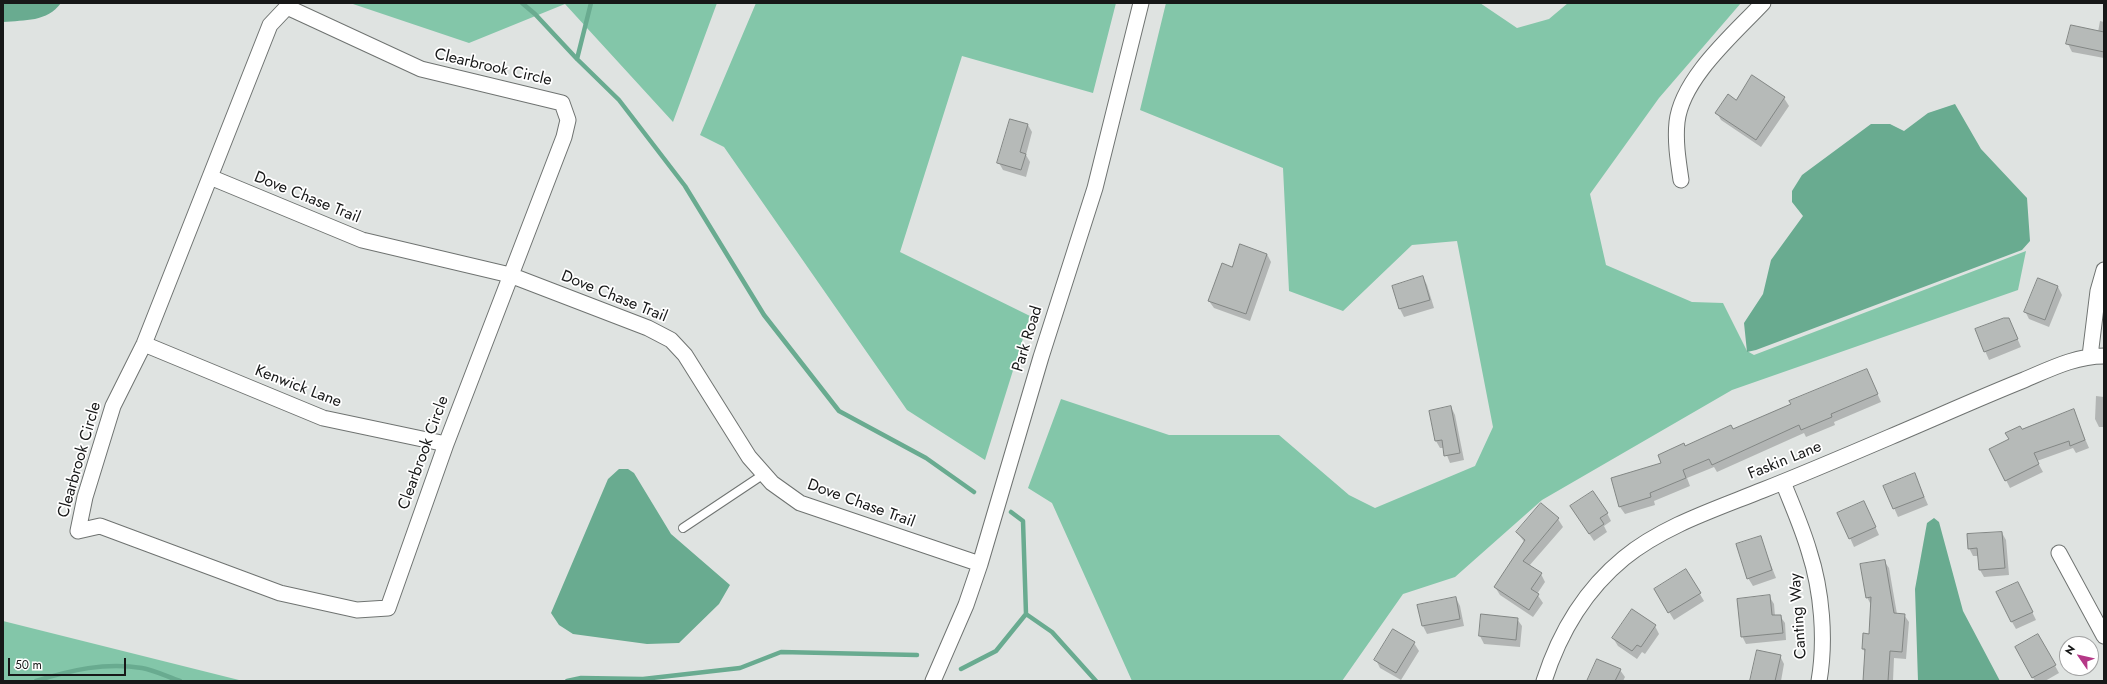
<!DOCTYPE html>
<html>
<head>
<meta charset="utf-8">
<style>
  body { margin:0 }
  #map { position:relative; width:2107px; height:684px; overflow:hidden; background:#dfe3e1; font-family:Jost,sans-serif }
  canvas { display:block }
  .frame { position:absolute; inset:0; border:4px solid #171818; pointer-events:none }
  .north { position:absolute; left:2059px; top:636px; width:40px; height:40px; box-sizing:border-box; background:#fff; border:1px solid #a2a3a3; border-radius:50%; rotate:304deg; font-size:11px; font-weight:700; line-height:16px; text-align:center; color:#171818 }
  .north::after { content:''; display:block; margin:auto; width:14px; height:18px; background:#b53887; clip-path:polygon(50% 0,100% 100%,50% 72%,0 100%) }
  .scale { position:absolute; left:8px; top:658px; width:118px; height:18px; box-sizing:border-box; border:2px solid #171818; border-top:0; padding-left:5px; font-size:12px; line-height:14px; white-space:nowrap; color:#171818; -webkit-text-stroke:3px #fff; paint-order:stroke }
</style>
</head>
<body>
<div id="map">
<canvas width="2107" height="684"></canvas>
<div class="frame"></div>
<div class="north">N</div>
<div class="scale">50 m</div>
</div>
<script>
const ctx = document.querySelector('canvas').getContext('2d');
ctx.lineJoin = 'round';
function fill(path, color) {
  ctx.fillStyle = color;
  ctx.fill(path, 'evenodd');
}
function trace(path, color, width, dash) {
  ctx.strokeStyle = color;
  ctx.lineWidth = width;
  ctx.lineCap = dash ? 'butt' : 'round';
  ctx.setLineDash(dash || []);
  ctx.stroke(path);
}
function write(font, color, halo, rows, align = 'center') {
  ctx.font = font + ' Jost,sans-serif';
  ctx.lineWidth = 3.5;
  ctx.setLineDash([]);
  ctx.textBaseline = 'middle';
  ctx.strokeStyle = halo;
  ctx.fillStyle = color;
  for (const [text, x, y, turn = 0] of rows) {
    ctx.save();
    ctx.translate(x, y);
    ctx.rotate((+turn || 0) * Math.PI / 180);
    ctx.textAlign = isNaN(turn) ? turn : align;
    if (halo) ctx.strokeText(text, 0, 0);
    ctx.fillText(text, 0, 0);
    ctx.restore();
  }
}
fill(new Path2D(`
  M350 3H717L673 122 565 4 469 43Z
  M756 3H1116L1093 93 962 56 900 252 1030 316 985 460 907 410 724 147 700 135Z
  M1166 3H1480L1517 28 1549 19 1568 3H1741L1659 98 1590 194 1606 265 1692 302 1723 303 1747 351 1754 355 2026 251 2018 290 1732 390 1542 500 1455 577 1403 594 1342 681H1132L1052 503 1028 488 1061 399 1169 435H1279L1349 495 1375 508 1475 466 1493 427 1457 241 1412 245 1343 311 1289 291 1283 168 1140 110Z
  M3 621 243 681H3Z`), '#83c6a9');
fill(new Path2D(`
  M3 3H61C47 22 25 20 3 22Z
  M1955 104 1981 149 2027 198 2030 241 2022 250 1756 350 1747 352 1744 323 1763 294 1771 260 1803 216 1792 202V191L1802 175 1871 124H1890L1904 131 1928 113Z
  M619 469H628L634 473 671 534 730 585 719 604 679 643 647 644 573 634 559 625 551 613 608 479Z
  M1934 518 1939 522 1963 611 2000 681H1918L1915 589 1927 523Z`), '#69ab90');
fill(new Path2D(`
  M2100 21 2104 22V58L2072 52 2068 44 2098 32Z
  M1753 77 1784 98 1789 106 1761 147 1721 120 1717 113 1736 101Z
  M1028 125 1032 132 1026 155 1030 162 1026 177 1003 170 999 163Z
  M1267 254 1271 262 1250 321 1214 308 1209 301 1233 268Z
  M1423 277 1427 285 1434 308 1404 317 1400 309 1393 286Z
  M2058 287 2062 295 2049 327 2029 319 2025 311Z
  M2009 319 2021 347 1989 360 1976 330Z
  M1867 370 1881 402 1834 422 1835 425 1806 437 1804 433 1717 472 1714 467 1687 478 1690 486 1654 501 1655 505 1625 514 1620 507 1662 463 1685 447 1733 430Z
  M2096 396 2104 397V427H2099L2095 419Z
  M1451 407 1455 415 1464 460 1450 463 1444 448H1440L1436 441Z
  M2073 411 2089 448 2076 453 2073 448 2037 461 2043 472 2010 488 1991 450 2010 440 2021 430Z
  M1915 475 1928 505 1898 517 1885 487Z
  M1541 505 1558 519 1563 527 1529 566 1541 574 1545 582 1537 594 1543 603 1533 617 1500 595 1495 587 1525 543 1517 532Z
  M1868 510 1879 535 1854 547 1839 513Z
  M1607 513 1611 521 1604 526 1607 532 1594 541 1576 514Z
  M2002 533 2006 540 2009 575 1984 577 1980 570 1979 556H1973L1969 548Z
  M1760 537 1776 578 1753 586 1748 578Z
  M1884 561 1889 568 1897 614 1904 615 1909 622 1906 659 1894 658 1893 681H1864L1866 654 1863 649 1870 635 1871 605 1867 597Z
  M1686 570 1704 601 1674 620 1655 589Z
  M2022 591 2036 620 2016 629 2012 622Z
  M1769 596 1774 604 1775 616H1780L1785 623 1786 640 1746 644 1742 636Z
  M1456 598 1460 606 1464 626 1427 634 1423 626 1419 605Z
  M1482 615 1517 619 1522 626 1520 647 1484 644 1480 636Z
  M1655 626 1659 634 1645 654 1642 652 1637 659 1618 646 1613 638Z
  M2038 635 2059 673 2045 681H2035L2016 647Z
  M1414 643 1419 651 1401 680 1380 668 1376 660Z
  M1780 656 1784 664 1781 681H1752Z
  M1620 670 1625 677 1623 681H1588Z`), '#0003');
trace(new Path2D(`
  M522 3 535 14 577 59 619 100 685 186 764 315 839 411 926 458 974 492
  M577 59 591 3
  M1026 614 1052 632 1096 681
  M961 669 996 651 1026 614 1023 521 1011 512
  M36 681C71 670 105 662 142 668 154 670 168 677 180 681
  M567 681 581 678 643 679 740 668 781 652 917 655`), '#69ab90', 4.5);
const building = new Path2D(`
  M2071 25 2104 32V52L2066 44Z
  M1752 75 1785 97 1756 140 1715 113 1728 94 1736 100Z
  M1010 119 1028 124 1020 152 1026 154 1021 170 997 163Z
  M1240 244 1267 254 1246 314 1208 301 1222 263 1232 267Z
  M1423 276 1430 300 1399 309 1392 286Z
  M2038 278 2058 286 2045 320 2024 312Z
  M2004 318H2009L2018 339 1984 352 1975 329Z
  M1867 369 1878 394 1831 414 1832 417 1801 430 1799 425 1712 465 1709 459 1683 470 1686 478 1650 493 1651 497 1619 507 1611 478 1661 463 1658 455 1684 443 1685 446 1731 425 1733 429 1791 404 1789 401Z
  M1451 406 1460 453 1444 456 1442 440 1435 441 1429 411Z
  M2074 409 2085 440 2070 446 2069 441 2034 453 2039 464 2005 481 1989 449 2009 439 2005 433 2020 426 2022 429Z
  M1915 473 1924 497 1893 509 1883 486Z
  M1593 491 1608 513 1600 518 1604 524 1589 534 1570 506Z
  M1864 501 1876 527 1849 539 1837 513Z
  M1541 503 1559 518 1523 561 1542 573 1531 589 1539 594 1529 610 1494 587 1525 540 1516 532Z
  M2002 532 2005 568 1979 570 1977 548 1968 549 1967 534Z
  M1761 536 1772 570 1747 579 1736 544Z
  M1885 560 1894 613 1905 614 1902 652 1890 651 1888 681H1863L1865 649H1862L1863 633 1869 634 1871 597 1866 598 1860 564Z
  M1686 569 1701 593 1668 613 1654 589Z
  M2018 582 2033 612 2011 622 1996 592Z
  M1770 595 1772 615H1781L1783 633 1741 637 1737 599Z
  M1456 597 1460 619 1422 626 1417 605Z
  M1632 609 1656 625 1641 647 1637 645 1632 651 1612 638Z
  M1481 614 1518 618 1516 640 1479 636Z
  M1393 629 1415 642 1396 673 1374 660Z
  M2038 634 2056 665 2032 678 2015 647Z
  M1757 650 1781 655 1775 681H1750Z
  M1597 659 1621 669 1615 681H1587Z`);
fill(building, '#b6bab8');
trace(building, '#828684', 1);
const lane = new Path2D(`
  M683 528 764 474`);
const street = new Path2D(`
  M287 7 421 69 562 103 568 120 564 137 446 444 388 608 357 610 280 593 100 526 78 531 85 497 113 406 144 344 270 25Z
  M210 177 362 240 510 275 648 328 671 340 685 355 749 457 772 483 800 503 980 564
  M1681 180C1678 160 1675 141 1677 122 1682 78 1734 34 1763 3
  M144 344 323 418 446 444
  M2090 356 2098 291 2104 270
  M1783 482C1792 505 1802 527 1809 551 1822 591 1826 640 1819 681
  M2059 553 2104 636
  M933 681 966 605 980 564 1041 357 1095 188 1141 3
  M1544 681C1559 634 1585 590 1624 558 1663 526 1716 509 1763 490 1806 473 1848 455 1890 437 1935 418 1979 398 2024 380 2050 369 2075 356 2104 356`);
trace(lane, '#6f7371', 10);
trace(street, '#6f7371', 17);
trace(lane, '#fff', 8);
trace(street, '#fff', 15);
write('16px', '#171818', '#fff', [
  ["Clearbrook Circle",493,68,13],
  ["Dove Chase Trail",307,198,22],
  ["Dove Chase Trail",614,297,22],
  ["Park Road",1028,339,-73],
  ["Kenwick Lane",298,387,21],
  ["Clearbrook Circle",424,453,-70],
  ["Clearbrook Circle",80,460,-74],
  ["Faskin Lane",1785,461,-22],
  ["Dove Chase Trail",861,504,20],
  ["Canting Way",1799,616,-94]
]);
</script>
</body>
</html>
